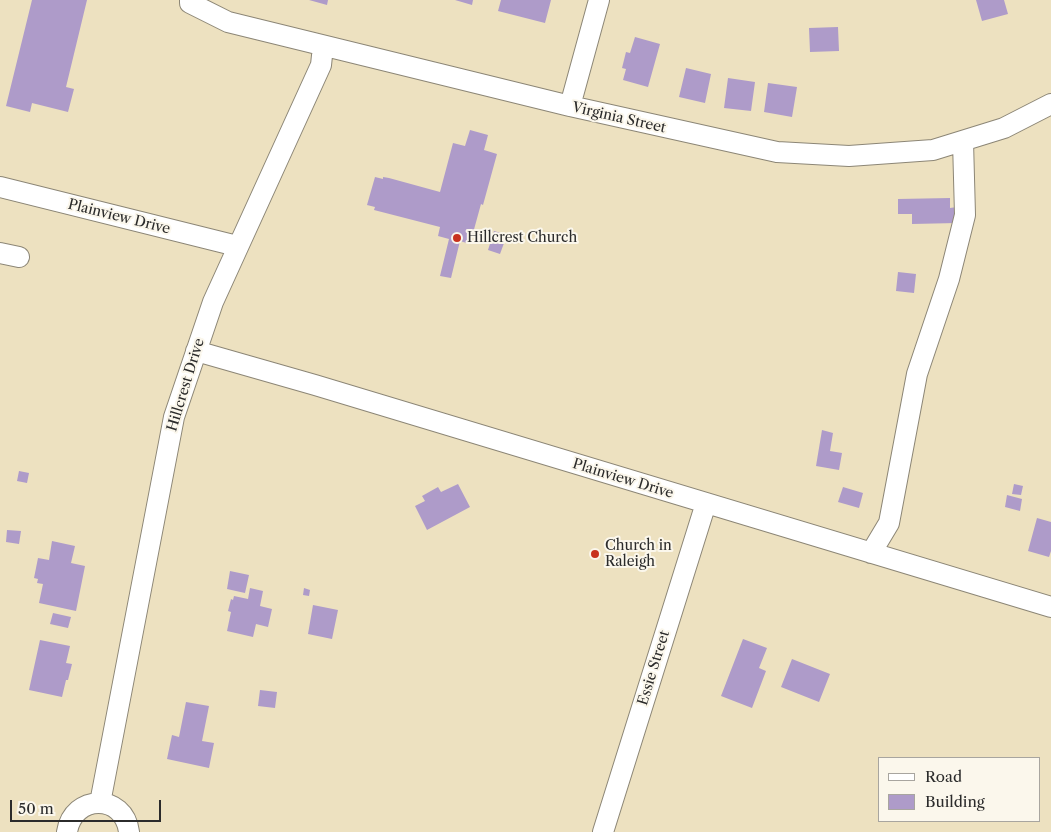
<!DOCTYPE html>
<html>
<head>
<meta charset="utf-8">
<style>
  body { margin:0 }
  #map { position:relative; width:1051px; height:832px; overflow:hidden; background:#ede1c0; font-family:"Libre Caslon Text",serif }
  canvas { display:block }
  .legend { position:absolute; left:878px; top:757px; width:162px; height:65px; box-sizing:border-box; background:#fbf7ec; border:1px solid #a8a59f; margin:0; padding:6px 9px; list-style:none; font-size:15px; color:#2b2b2b }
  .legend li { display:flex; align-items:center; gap:10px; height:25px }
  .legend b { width:25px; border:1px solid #a8a59f }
  .scale { position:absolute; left:10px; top:800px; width:151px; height:22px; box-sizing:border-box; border:2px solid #2b2b2b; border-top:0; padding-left:6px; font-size:15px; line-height:18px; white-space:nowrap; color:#2b2b2b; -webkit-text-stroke:4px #fbf7ec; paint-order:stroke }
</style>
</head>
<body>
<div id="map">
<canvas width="1051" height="832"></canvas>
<ul class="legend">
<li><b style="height:6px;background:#fff"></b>Road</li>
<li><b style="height:14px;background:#ae9bc9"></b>Building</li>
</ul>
<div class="scale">50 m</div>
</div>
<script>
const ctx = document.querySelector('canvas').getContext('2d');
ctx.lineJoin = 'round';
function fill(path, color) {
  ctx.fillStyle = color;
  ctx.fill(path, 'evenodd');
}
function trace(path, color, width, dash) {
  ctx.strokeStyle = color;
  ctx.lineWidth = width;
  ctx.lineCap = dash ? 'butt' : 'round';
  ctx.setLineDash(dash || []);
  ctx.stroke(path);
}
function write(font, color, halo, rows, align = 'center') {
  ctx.font = font + ' "Libre Caslon Text",serif';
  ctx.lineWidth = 4;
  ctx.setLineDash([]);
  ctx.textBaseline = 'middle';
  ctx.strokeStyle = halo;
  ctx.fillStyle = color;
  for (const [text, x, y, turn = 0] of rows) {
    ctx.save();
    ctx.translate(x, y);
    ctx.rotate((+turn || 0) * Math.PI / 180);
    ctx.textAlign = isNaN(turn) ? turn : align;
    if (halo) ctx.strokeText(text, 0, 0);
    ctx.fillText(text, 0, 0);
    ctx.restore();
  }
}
fill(new Path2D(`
  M32 0H87L66 87 74 89 68 112 32 103 30 112 6 106Z
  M309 0H328L327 5Z
  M455 0H473L472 5Z
  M501 0H551L545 23 498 11Z
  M976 0H1004L1008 14 982 21Z
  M838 27 839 51 810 52 809 28Z
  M635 37 660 44 648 87 623 80 626 69 622 68 626 52 630 53Z
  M686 68 711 74 705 103 679 97Z
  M728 78 755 82 751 111 724 108Z
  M768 83 797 87 792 117 764 112Z
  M470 130 488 135 484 150 497 154 483 205 481 204 470 244 460 241 451 278 440 276 449 239 438 236 440 227 374 210 375 207 367 205 375 177 383 179V177L389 178 440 192 453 143 465 146Z
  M950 198V208L957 207V223L912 224V214H898V199Z
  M494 231 507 235 500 254 488 250Z
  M898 272 916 274 914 293 896 291Z
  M822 430 833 433 830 451 842 453 839 470 816 466Z
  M19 471 29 473 27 483 17 481Z
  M458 484 470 507 427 530 415 506 425 501 422 496 438 487 441 492Z
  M1014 484 1023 486 1021 495 1012 494Z
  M843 487 863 493 859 508 838 502Z
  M1007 495 1022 499 1020 511 1005 507Z
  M1037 518 1051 522V551L1049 557 1028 551Z
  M7 530 21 531 19 544 6 542Z
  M52 541 75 546 71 563 85 566 76 611 39 603 43 584 37 583 38 579 34 578 38 558 49 560Z
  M230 571 249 575 245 593 227 589Z
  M250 588 263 591 260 606 272 609 268 627 256 624 253 637 227 631 231 612 228 611 231 599 233 600 234 596 248 599Z
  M304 588 310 590 309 596 303 595Z
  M313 605 338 610 332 639 308 634Z
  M53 613 71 617 68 628 50 624Z
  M743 639 767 648 759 668 766 671 752 708 721 696Z
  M40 640 70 646 66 663 72 664 68 680H66L62 697 29 690Z
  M792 659 830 674 819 702 781 687Z
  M260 690 277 692 275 708 258 706Z
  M186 702 209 706 202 741 214 743 209 768 167 759 172 735 179 737Z`), '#ae9bc9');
const minor = new Path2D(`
  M190 0V3L228 22 570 106 777 152 849 156 933 150 1004 128 1051 104
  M570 106 599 0
  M0 187 237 246
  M0 253 19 257
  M196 351 315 385 1051 607
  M871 553 889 523 917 374 949 279 965 215 963 141
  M100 803 174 417 213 302 321 65 323 46
  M67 832C73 794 124 793 129 832
  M603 832 706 503`);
trace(minor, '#8c8676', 22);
trace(minor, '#fff', 20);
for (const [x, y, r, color] of [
  [457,238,5,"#c8321e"],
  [595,554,5,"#c8321e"]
]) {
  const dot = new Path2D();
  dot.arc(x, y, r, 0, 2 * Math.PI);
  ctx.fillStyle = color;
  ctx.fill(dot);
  trace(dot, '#fbf7ec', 2);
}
write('14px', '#2b2b2b', '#fbf7ec', [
  ["Virginia Street",619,118,13],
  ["Plainview Drive",119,217,14],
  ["Hillcrest Drive",186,385,-73],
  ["Plainview Drive",623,479,17],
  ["Essie Street",654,668,-73]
]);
write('14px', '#2b2b2b', '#fbf7ec', [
  ["Hillcrest Church",467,238],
  ["Church in",605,546],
  ["Raleigh",605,562]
], 'left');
</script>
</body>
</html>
